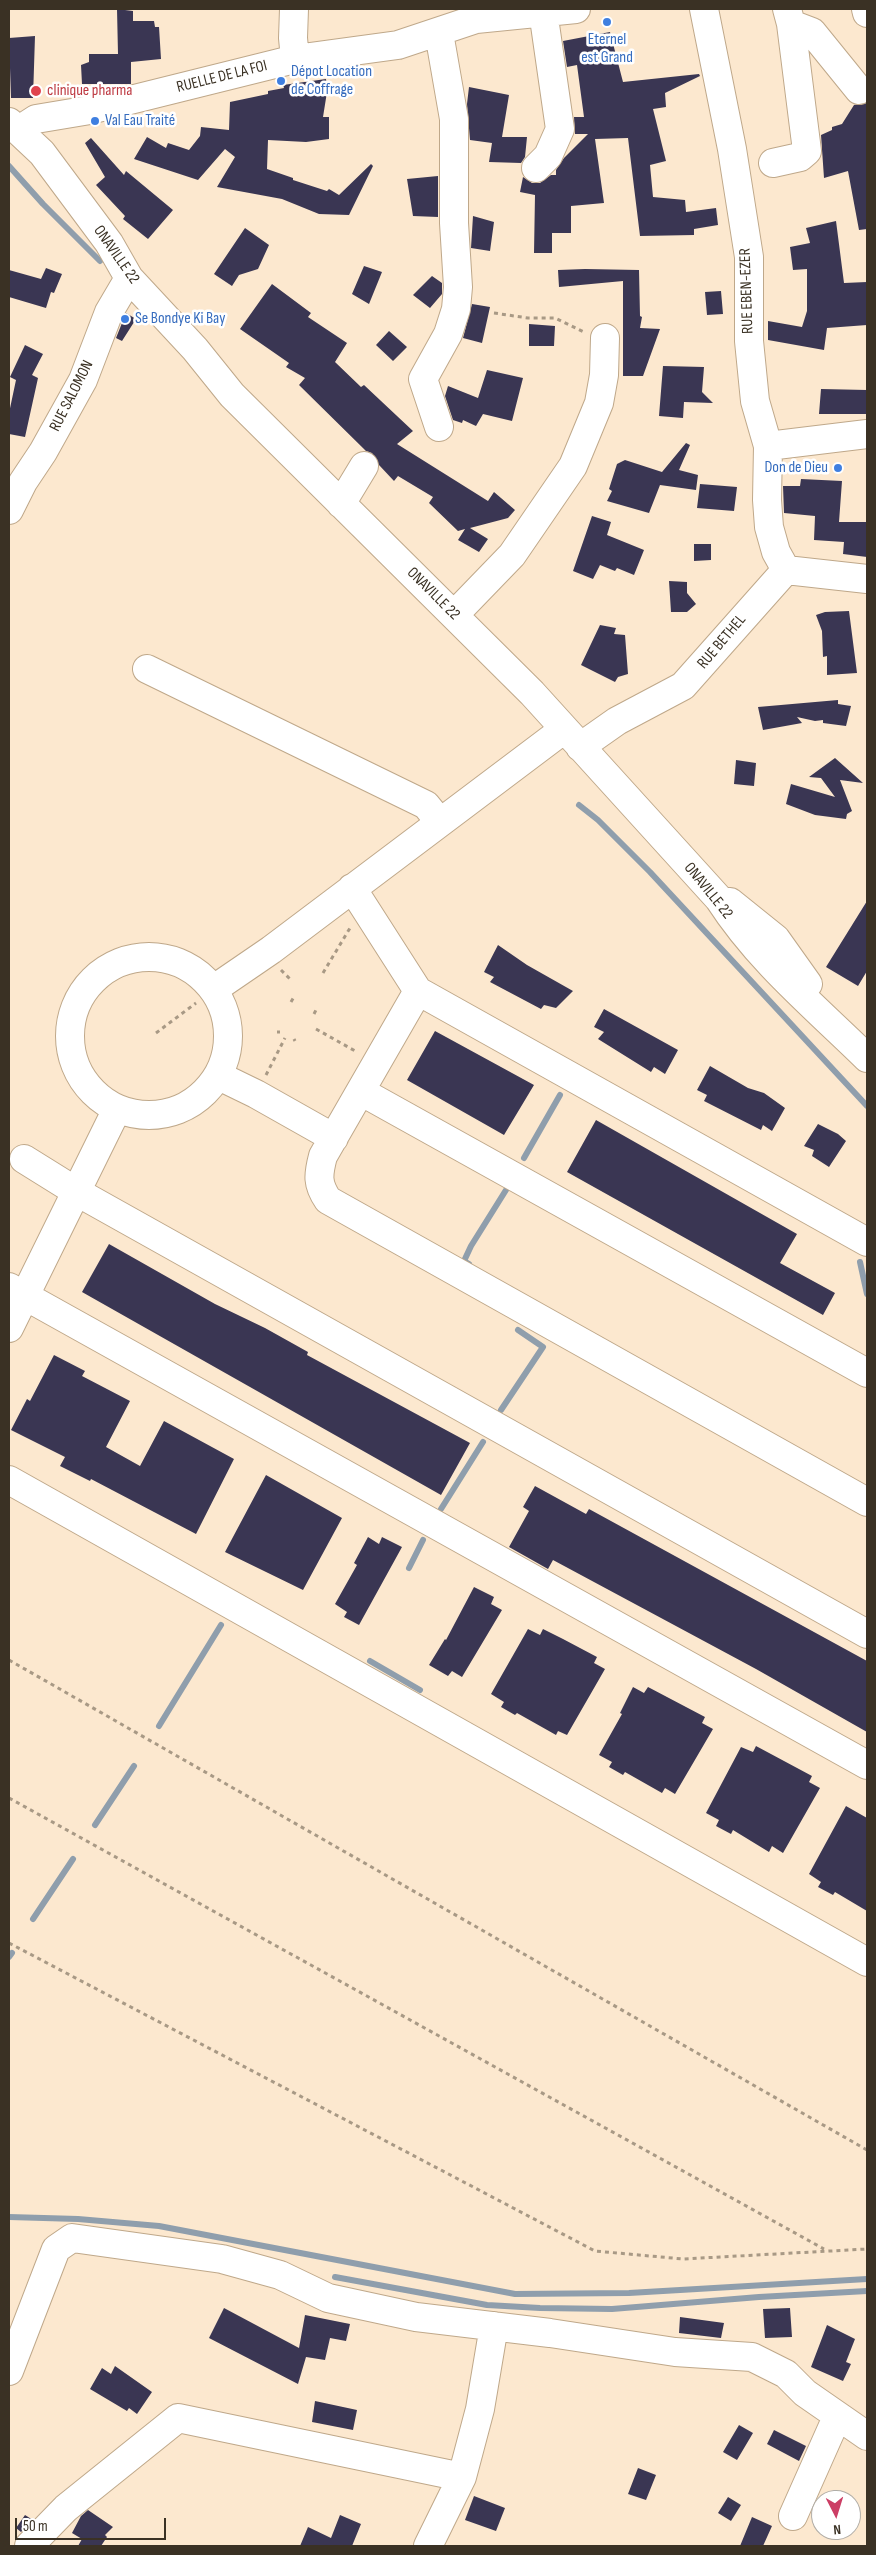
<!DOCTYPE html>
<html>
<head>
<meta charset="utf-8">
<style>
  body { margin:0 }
  #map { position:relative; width:876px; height:2555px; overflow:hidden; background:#fce8cf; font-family:"Sofia Sans Condensed",sans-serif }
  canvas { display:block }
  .frame { position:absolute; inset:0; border:10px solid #3a3124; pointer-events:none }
  .north { position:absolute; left:811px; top:2490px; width:50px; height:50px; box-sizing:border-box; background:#fff; border:1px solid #b0ada7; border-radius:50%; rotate:175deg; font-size:14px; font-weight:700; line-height:20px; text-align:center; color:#3a3124 }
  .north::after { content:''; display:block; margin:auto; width:18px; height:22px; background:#cc3e65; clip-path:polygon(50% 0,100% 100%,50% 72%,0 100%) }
  .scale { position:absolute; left:15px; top:2518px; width:151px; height:22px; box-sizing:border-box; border:2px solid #3a3124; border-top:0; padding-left:6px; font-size:15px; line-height:18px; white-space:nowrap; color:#3a3124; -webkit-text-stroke:4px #fff; paint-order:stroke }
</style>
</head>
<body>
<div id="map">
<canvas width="876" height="2555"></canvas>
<div class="frame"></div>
<div class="north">N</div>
<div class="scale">50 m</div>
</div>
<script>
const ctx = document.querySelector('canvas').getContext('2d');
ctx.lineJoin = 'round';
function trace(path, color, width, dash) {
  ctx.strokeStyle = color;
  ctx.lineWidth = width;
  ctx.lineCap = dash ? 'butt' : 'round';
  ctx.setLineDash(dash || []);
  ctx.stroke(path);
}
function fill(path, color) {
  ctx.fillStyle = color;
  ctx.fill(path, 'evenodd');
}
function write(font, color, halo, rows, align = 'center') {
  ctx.font = font + ' "Sofia Sans Condensed",sans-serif';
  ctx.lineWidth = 5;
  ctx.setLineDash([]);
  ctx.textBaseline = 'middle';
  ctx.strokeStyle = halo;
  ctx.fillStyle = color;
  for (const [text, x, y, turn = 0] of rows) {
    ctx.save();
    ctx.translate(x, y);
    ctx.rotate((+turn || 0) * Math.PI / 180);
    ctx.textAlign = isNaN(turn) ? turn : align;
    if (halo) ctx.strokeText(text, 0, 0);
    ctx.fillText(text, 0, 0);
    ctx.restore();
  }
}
trace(new Path2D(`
  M9 166 43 204 100 261
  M579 805 598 820 650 872 867 1106
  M524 1158 560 1095
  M860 1262 867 1294
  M469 1264 464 1261 471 1246 506 1190
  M501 1410 543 1347 518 1330
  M441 1509 483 1442
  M409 1568 423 1540
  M370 1661 420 1690
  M159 1726 221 1625
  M95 1825 134 1766
  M33 1919 73 1859
  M9 1957 12 1953
  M9 2217 78 2219 159 2226 515 2294 629 2293 867 2279
  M335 2277 487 2305 540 2308 612 2309 759 2297 867 2291`), '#8f9eac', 6);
fill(new Path2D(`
  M117 9 133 11V21H154L155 27H159L161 59 131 62V84H82L81 65 89 62V54H118Z
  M610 32 623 82 699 74 700 76 665 93 666 107 653 109 666 161 650 165 653 197 685 200 686 212 716 208 718 225 694 229V235L640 236 628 138 595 139 604 203 571 206V233H552V253H534L535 195 520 192 523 177 532 183H540L551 175H556V170L564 158 588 134H575L574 117H584L577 65 567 67 563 41Z
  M35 36 33 98H11L9 38Z
  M326 79 327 92 323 117H329V139L306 142 268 140 267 169 293 178V180L327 191 329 189 339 195 371 164 373 166 349 215 319 214 282 199 217 187 235 157 225 149 198 180 134 159 147 137 166 148 168 143 189 150 200 136 201 127 229 130 230 102 268 94V91L284 88 283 85Z
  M469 87 509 95 502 137H527L525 157 521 163 489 162 492 143 470 140 467 104Z
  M867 103V229L859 230 848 171 824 178 821 135 832 130V127L842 124 854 105Z
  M91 138 124 175 126 171 173 210 148 239 123 219 125 216 96 185 105 177 85 143Z
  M438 176V217L413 216 407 179Z
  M473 216 494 222 490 251 471 248Z
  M836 221 844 283 867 282V325L827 328 824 350 768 340V321L802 327 807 311V269L793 270 790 247 810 243 806 228Z
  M245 228 269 245 258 269 239 275 232 286 214 274Z
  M364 266 382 272 369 304 352 294Z
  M46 268 62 274 54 293 51 292 46 308 9 297V270L41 279Z
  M585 269 639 270 640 316 642 317 640 328 660 329 643 376H623V281L559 287 558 270Z
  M432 276 442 283V294L430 308 413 295Z
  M272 284 311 313 308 317 347 343 335 362 361 387 364 385 413 431 397 444 488 501 494 492 515 510 508 518 470 528 488 539 479 552 458 540 465 529 458 531 429 503 433 497 398 476 394 481 379 465 372 453 366 451 299 385 305 378 286 367 289 363 240 329Z
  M721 291 723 314 707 315 705 292Z
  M472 304 490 307 482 343 463 338Z
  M126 313 136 319 122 341 116 338Z
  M529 324 555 326 554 346H529Z
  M389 331 407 347 393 361 376 345Z
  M25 345 43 354 32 375 38 378 25 437 9 434V413L16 380 10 377Z
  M663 366 704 367 702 392 713 403 684 402 683 418 659 416Z
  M487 370 523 378 512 421 483 414 476 426 463 420 462 423 453 420 445 396 448 386 478 398Z
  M821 389 867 390V414H819Z
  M686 443 690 445 679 470 698 475 696 490 660 485 649 513 607 501 612 491 609 489 617 464 625 460 662 472Z
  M801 479 842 481 839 522H867V557L843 554 844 542 814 540 815 516 784 513 783 486H800Z
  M700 484 737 487 734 511 697 508Z
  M592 516 611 522 607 535 644 550 634 575 617 568 615 571 600 565 593 579 573 571Z
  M694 544H711V560L694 561Z
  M669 581 687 582V593L696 604 687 612H671Z
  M849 611 857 673 827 675V656L823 657 822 631 816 615 825 612Z
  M600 625 616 628 614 634 625 635 628 674 618 677 615 682 581 665Z
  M838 700V704L851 706 846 726 823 723V720L815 721 797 717 802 723 763 730 758 707Z
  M835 758 863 783 840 780 852 811 847 814 846 819 815 815 786 804 791 784 835 797 821 778 809 777Z
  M736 760 756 763 754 786 734 784Z
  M867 901V971L858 986 826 967Z
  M498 945 527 965 573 991 556 1008 544 1005 541 1009 490 982 494 977 484 972Z
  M604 1009 678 1050 665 1074 654 1067 651 1072 598 1039 604 1032 594 1027Z
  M435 1031 534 1085 504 1135 407 1080Z
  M710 1066 748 1088 764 1093 785 1108 772 1131 763 1125 761 1130 704 1101 707 1095 697 1090Z
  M596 1120 797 1234 780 1263 835 1293 823 1315 567 1172Z
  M818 1124 838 1134 846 1141 829 1167 812 1156 814 1150 804 1146Z
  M109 1244 215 1304 265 1328 308 1352 307 1355 470 1443 441 1495 82 1292Z
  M54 1355 85 1371 82 1376 130 1401 106 1447 140 1466 164 1421 234 1459 196 1534 91 1479 90 1481 60 1466 65 1457 11 1430 27 1399 30 1401Z
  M266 1475 342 1518 303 1590 225 1552Z
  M535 1486 586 1514 589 1509 867 1661V1732L756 1669 553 1560 548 1569 509 1547 529 1511 523 1507Z
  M368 1537 379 1544 382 1537 402 1547 359 1625 344 1617 347 1612 335 1604 357 1565 354 1563Z
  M474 1587 494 1597 491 1604 502 1610 462 1677 452 1671 448 1676 429 1665 445 1639 446 1640Z
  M528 1629 540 1635 543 1629 563 1639 597 1657 594 1663 605 1669 567 1735 558 1731 556 1735 517 1713 515 1715 501 1707 504 1702 491 1694Z
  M633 1687 644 1693 648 1687 705 1717 702 1723 713 1729 675 1794 665 1788 662 1793 625 1772 623 1775 609 1767 612 1762 599 1755 622 1714 620 1713Z
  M756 1746 812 1776 809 1782 820 1788 783 1853 772 1846 769 1852 733 1830 731 1834 716 1826 719 1820 706 1813 741 1747 753 1752Z
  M846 1806 867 1818V1911L835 1892 833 1895 818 1887 821 1882 809 1874Z
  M224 2308 299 2348 305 2315 350 2324 346 2341 330 2338 325 2360 306 2357 298 2384 209 2338Z
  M790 2308 792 2337 765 2338 763 2309Z
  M680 2317 724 2323 721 2338 679 2333Z
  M827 2325 855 2339 846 2362 851 2364 843 2381 811 2367Z
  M115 2366 152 2392 137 2414 129 2408 127 2411 90 2389 102 2368 111 2374Z
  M315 2401 357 2410 353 2430 312 2422Z
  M739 2425 753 2433 737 2460 723 2452Z
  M774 2430 806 2446 799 2461 767 2444Z
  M638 2468 656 2475 646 2500 628 2494Z
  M474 2496 505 2508 496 2531 465 2520Z
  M728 2497 741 2505 731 2521 718 2513Z
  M88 2510 113 2527 105 2535 107 2537 101 2546H78L82 2539 72 2533 81 2516Z
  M25 2515 33 2520 21 2532 16 2528Z
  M340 2515 361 2524 352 2546H300L308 2527 331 2538Z
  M752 2517 772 2526 763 2546H740Z`), '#3a3653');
const minor = new Path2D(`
  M294 9 293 38 295 59
  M704 9 732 149 749 257V341L755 401 768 446 767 500 769 527 776 552 786 570
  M866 9 867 13
  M791 24 812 32 859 90
  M9 122 42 153 109 243 129 278 195 349 232 395 532 693 719 899C759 961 815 1007 867 1058
  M19 130 36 119 90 110 295 59 398 45 476 19 576 9
  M773 163 800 157 807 151 791 24 787 9
  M536 168 548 156 560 129 543 11
  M439 427 423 379 448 334 456 309 458 287 454 223V119L439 33
  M768 446 867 434
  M341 504 364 466
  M9 510 23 482 43 452 83 380 109 312 129 278
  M454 615 512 555 573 466 599 403 604 375 605 338
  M147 669 426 805 439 821
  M580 747 617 721 683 686 786 570 867 579
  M352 888 418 991 867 1242
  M730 902 776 939 808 984
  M70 1036a79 79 0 1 1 158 0a79 79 0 1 1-158 0Z
  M214 989 271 950 563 730
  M418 991 323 1156C318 1175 317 1184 328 1200L867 1502
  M219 1076 256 1094 334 1138
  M362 1092 867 1373
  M24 1159 77 1192 867 1634
  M9 1287 867 1765
  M9 1328 117 1109
  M9 1480 867 1962
  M9 2371 56 2249 72 2238 222 2259 280 2275 328 2298 416 2317 550 2333 675 2352 752 2357 786 2374 805 2393 867 2436
  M793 2516 837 2417
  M29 2546 66 2508 178 2418 462 2477
  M428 2546 462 2477 480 2409 494 2326`);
trace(minor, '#bfa88a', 30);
trace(new Path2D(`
  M494 313 528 318H555L584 332
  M281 970 291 980
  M323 973 350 928
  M291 1002 295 995
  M314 1014 317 1008
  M316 1029 357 1052
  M277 1032H280
  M156 1033 196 1003
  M294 1039 295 1041
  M266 1075 285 1038
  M9 1660 867 2150
  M9 1798 824 2249
  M9 1943 595 2251 683 2259 867 2249`), '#a89985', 3, [4, 4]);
trace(minor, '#fff', 28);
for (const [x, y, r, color] of [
  [607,22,5,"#3f7fe0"],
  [281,81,5,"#3f7fe0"],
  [36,91,6,"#e0444e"],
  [95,121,5,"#3f7fe0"],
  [125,319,5,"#3f7fe0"],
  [838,468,5,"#3f7fe0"]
]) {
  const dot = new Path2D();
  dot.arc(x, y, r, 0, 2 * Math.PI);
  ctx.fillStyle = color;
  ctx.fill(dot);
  trace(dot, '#fff', 2);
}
write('16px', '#366cbe', '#fff', [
  ["Eternel",607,40,"center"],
  ["est Grand",607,58,"center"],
  ["Dépot Location",291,72],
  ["de Coffrage",291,90],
  ["Val Eau Traité",105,121],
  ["Se Bondye Ki Bay",135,319],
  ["Don de Dieu",828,468,"right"]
], 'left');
write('16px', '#3a3124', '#fff', [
  ["RUELLE DE LA FOI",222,77,-14],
  ["ONAVILLE 22",116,255,55],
  ["RUE EBEN-EZER",747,291,-92],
  ["RUE SALOMON",72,396,-63],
  ["ONAVILLE 22",433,594,45],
  ["RUE BETHEL",722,642,-50],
  ["ONAVILLE 22",708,891,51]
]);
write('16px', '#be3a42', '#fff', [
  ["clinique pharma",47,91]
], 'left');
</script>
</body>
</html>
